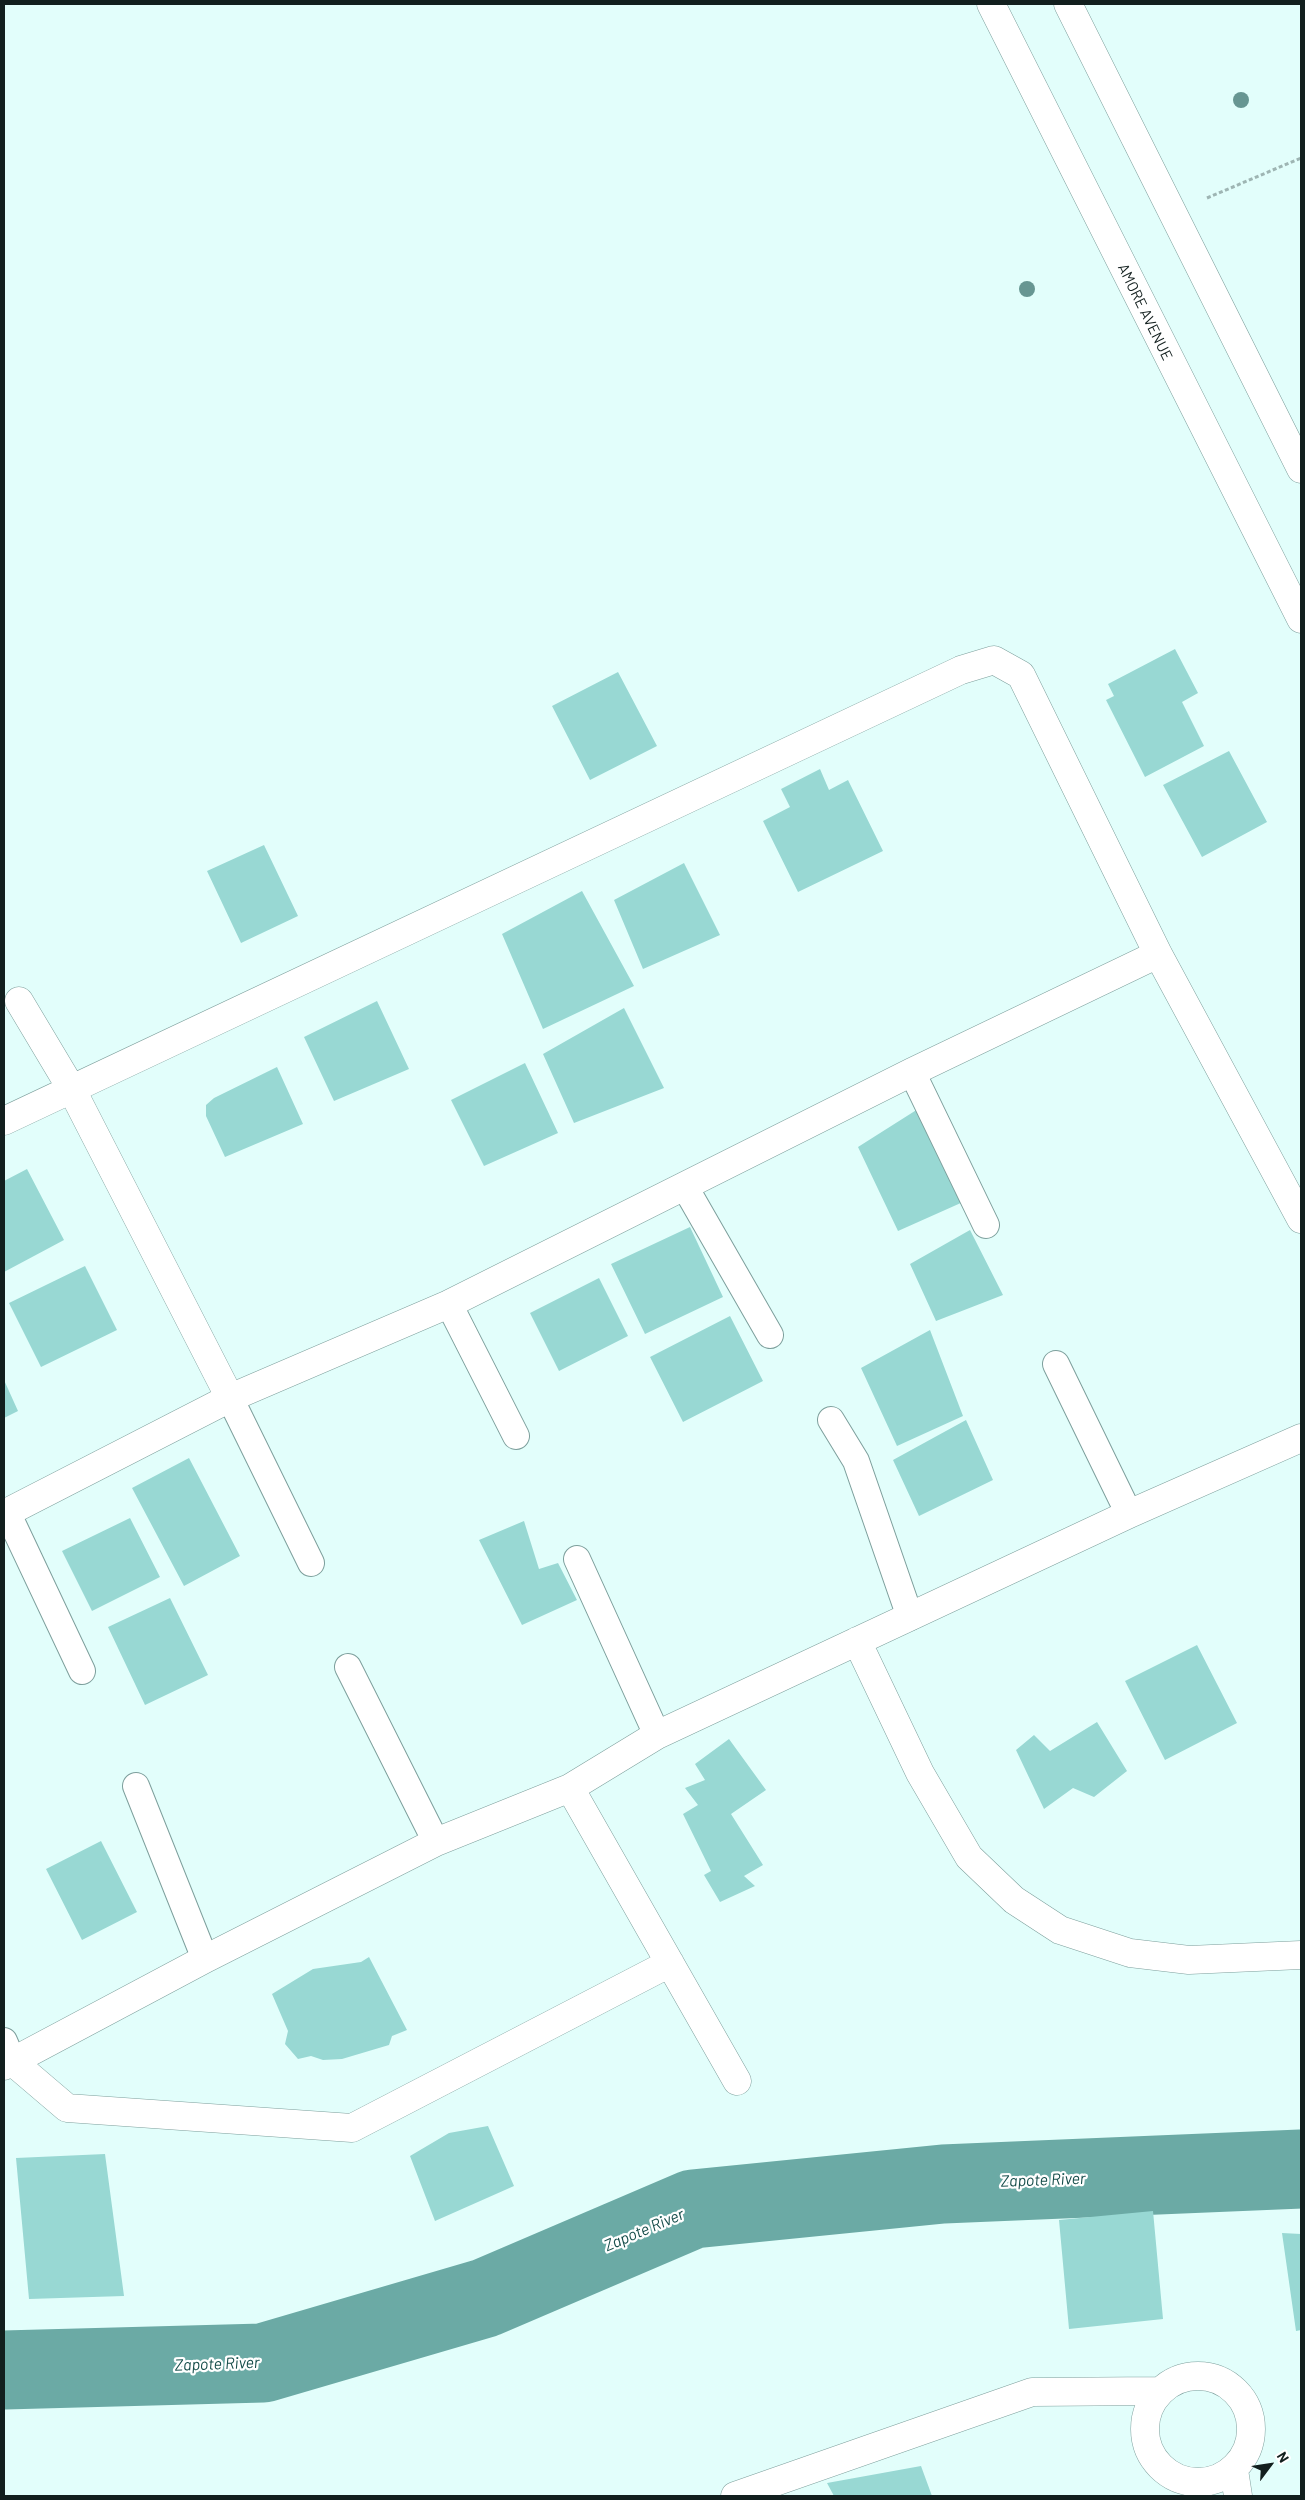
<!DOCTYPE html>
<html>
<head>
<meta charset="utf-8">
<style>
  body { margin:0 }
  #map { position:relative; width:1305px; height:2500px; overflow:hidden; background:#e2fefb; font-family:Barlow,sans-serif }
  canvas { display:block }
  .frame { position:absolute; inset:0; border:5px solid #121f1e; pointer-events:none }
  .north { position:absolute; left:1245px; top:2440px; width:50px; height:50px; -webkit-text-stroke:4px #fff; paint-order:stroke; rotate:59deg; font-size:14px; font-weight:700; line-height:20px; text-align:center; color:#121f1e }
  .north::after { content:''; display:block; margin:auto; width:18px; height:22px; background:#121f1e; clip-path:polygon(50% 0,100% 100%,50% 72%,0 100%) }
</style>
</head>
<body>
<div id="map">
<canvas width="1305" height="2500"></canvas>
<div class="frame"></div>
<div class="north">N</div>
</div>
<script>
const ctx = document.querySelector('canvas').getContext('2d');
ctx.lineJoin = 'round';
function trace(path, color, width, dash) {
  ctx.strokeStyle = color;
  ctx.lineWidth = width;
  ctx.lineCap = dash ? 'butt' : 'round';
  ctx.setLineDash(dash || []);
  ctx.stroke(path);
}
function fill(path, color) {
  ctx.fillStyle = color;
  ctx.fill(path, 'evenodd');
}
function write(font, color, halo, rows, align = 'center') {
  ctx.font = font + ' Barlow,sans-serif';
  ctx.lineWidth = 4.5;
  ctx.setLineDash([]);
  ctx.textBaseline = 'middle';
  ctx.strokeStyle = halo;
  ctx.fillStyle = color;
  for (const [text, x, y, turn = 0] of rows) {
    ctx.save();
    ctx.translate(x, y);
    ctx.rotate((+turn || 0) * Math.PI / 180);
    ctx.textAlign = isNaN(turn) ? turn : align;
    if (halo) ctx.strokeText(text, 0, 0);
    ctx.fillText(text, 0, 0);
    ctx.restore();
  }
}
trace(new Path2D(`
  M4 2370 263 2363 485 2298 693 2209 943 2184 1301 2169`), '#6baaa5', 79);
fill(new Path2D(`
  M1175 649 1198 693 1182 702 1204 746 1145 777 1106 700 1114 696 1108 684Z
  M618 672 657 746 590 780 552 706Z
  M1229 751 1267 822 1202 857 1163 785Z
  M820 769 829 790 848 780 883 851 798 892 763 821 790 807 781 789Z
  M264 845 298 916 241 943 207 871Z
  M684 863 720 935 643 969 614 900Z
  M582 891 634 986 543 1029 502 934Z
  M377 1001 409 1069 334 1101 304 1037Z
  M624 1008 664 1088 574 1123 543 1054Z
  M525 1063 558 1133 484 1166 451 1100Z
  M277 1067 303 1124 225 1157 206 1116V1105L214 1098Z
  M918 1109 963 1202 898 1231 858 1147Z
  M27 1169 64 1240 4 1272V1181Z
  M690 1227 723 1297 645 1334 611 1264Z
  M970 1230 1003 1295 936 1321 910 1264Z
  M85 1266 117 1330 41 1367 9 1303Z
  M599 1278 628 1336 559 1371 530 1313Z
  M730 1316 763 1381 683 1422 650 1357Z
  M930 1330 963 1416 897 1446 861 1368Z
  M4 1380 18 1411 4 1418Z
  M966 1420 993 1480 919 1516 893 1460Z
  M189 1458 240 1556 184 1586 132 1488Z
  M130 1518 160 1577 92 1611 62 1551Z
  M524 1521 539 1569 558 1563 577 1600 522 1625 479 1540Z
  M170 1598 208 1675 145 1705 108 1627Z
  M1197 1645 1237 1723 1165 1760 1125 1681Z
  M1097 1722 1127 1771 1094 1797 1073 1788 1044 1809 1016 1750 1034 1735 1050 1751Z
  M729 1739 766 1790 731 1814 763 1865 744 1876 755 1886 720 1902 704 1875 711 1871 683 1814 698 1805 685 1788 705 1780 695 1764Z
  M101 1841 137 1912 82 1940 46 1869Z
  M369 1957 407 2030 392 2036 389 2045 342 2059 323 2060 311 2056 298 2059 285 2044 288 2031 272 1994 313 1969 361 1962Z
  M488 2126 514 2186 435 2221 410 2156 449 2133Z
  M105 2154 124 2296 29 2299 16 2158Z
  M1153 2211 1163 2319 1069 2329 1059 2220Z
  M1282 2233 1301 2234V2330L1296 2331Z
  M921 2466 932 2496H834L827 2483Z`), '#98d8d3');
const service = new Path2D(`
  M912 1072 986 1225
  M685 1187 770 1335
  M449 1304 516 1436
  M1056 1364 1129 1514
  M230 1398 311 1563
  M831 1420 856 1461 910 1617
  M7 1512 82 1671
  M577 1559 657 1735
  M348 1667 436 1842
  M136 1786 205 1959
  M4 2041 13 2062`);
const minor = new Path2D(`
  M19 1001 71 1088 230 1398
  M4 1121 961 670 994 660 1021 675 1158 954 1301 1219
  M4 1514 230 1398 449 1304 912 1072 1158 954
  M857 1641 920 1773 969 1857 1014 1900 1060 1930 1130 1953 1189 1960 1301 1955
  M570 1788 737 2081
  M13 2062 67 2108 352 2128 670 1963
  M4 2066 205 1959 436 1842 570 1788 657 1735 1129 1514 1301 1438
  M1145 2429a53 53 0 1 1 106 0a53 53 0 1 1-106 0Z
  M1234 2470 1238 2496
  M735 2496 1032 2392 1160 2391`);
const secondary = new Path2D(`
  M991 4 1301 619
  M1068 4 1301 469`);
trace(service, '#7d9f9c', 28);
trace(minor, '#7d9f9c', 29);
trace(secondary, '#7d9f9c', 29);
trace(new Path2D(`
  M1207 198 1301 158`), '#9eb5b3', 3, [4, 2.5]);
trace(service, '#fff', 26);
trace(minor, '#fff', 28);
trace(secondary, '#fff', 28);
ctx.fillStyle = '#679692';
for (const [x, y] of [
  [1241,100],
  [1027,289]
]) {
  ctx.beginPath();
  ctx.arc(x, y, 8, 0, 2 * Math.PI);
  ctx.fill();
}
write('15px', '#121f1e', '#fff', [
  ["AMORE AVENUE",1145,312,64]
]);
write('italic 16px', '#154d4a', '#fff', [
  ["Zapote River",1043,2180,-2],
  ["Zapote River",644,2230,-23],
  ["Zapote River",217,2364,-2]
]);
</script>
</body>
</html>
